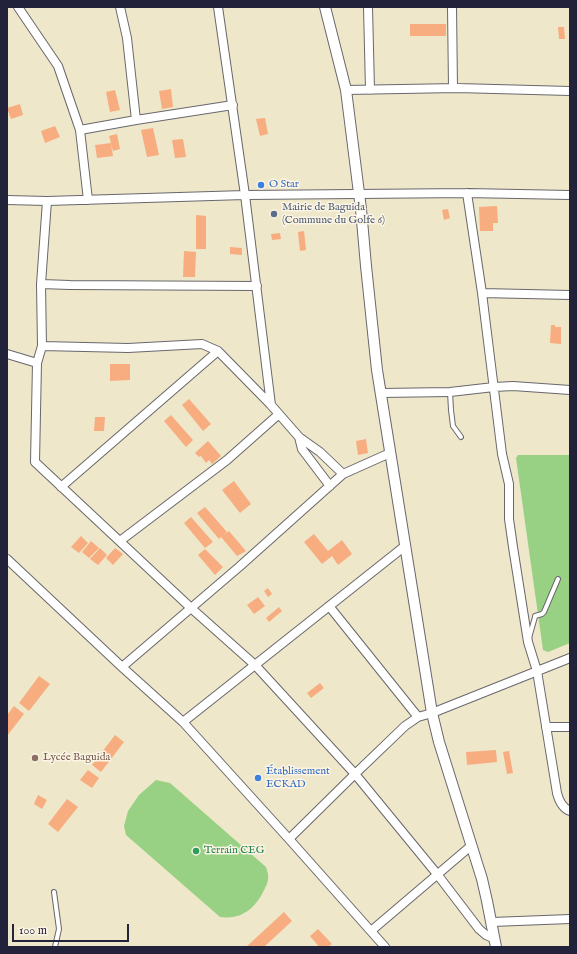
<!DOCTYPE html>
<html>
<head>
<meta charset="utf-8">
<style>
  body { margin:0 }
  #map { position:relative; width:577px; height:954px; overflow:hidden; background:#eee7c9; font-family:"IM FELL English",serif }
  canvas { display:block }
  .frame { position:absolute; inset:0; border:8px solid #22223b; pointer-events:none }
  .scale { position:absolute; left:12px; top:924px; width:117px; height:18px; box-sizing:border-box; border:2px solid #22223b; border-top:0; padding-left:5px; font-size:12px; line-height:14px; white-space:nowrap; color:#22223b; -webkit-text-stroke:3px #fcf5e5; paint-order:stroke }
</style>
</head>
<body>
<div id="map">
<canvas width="577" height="954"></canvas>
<div class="frame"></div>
<div class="scale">100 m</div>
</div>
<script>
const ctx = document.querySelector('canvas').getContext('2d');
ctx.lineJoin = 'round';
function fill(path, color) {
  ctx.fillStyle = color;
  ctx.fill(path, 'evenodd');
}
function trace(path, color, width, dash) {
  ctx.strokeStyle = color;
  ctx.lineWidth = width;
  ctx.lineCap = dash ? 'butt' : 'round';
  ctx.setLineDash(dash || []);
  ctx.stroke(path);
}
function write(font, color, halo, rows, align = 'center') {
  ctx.font = font + ' "IM FELL English",serif';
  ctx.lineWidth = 3;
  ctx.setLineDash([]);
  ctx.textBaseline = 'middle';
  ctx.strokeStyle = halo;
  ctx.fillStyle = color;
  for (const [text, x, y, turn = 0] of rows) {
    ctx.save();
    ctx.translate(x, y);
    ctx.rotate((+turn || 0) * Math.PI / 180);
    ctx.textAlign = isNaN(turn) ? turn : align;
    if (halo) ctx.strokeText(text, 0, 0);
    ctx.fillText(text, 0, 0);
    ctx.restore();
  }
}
fill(new Path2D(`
  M518 455H570V643L548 652 543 650 516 458Z
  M156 780 170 783 266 867C267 870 269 876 268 879 268 882 266 886 265 888 256 908 242 920 220 917L126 835 124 826 128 811 139 795Z`), '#98d184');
fill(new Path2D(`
  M410 24H446V36H410Z
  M558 27H564L565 39H559Z
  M171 89 173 107 162 109 159 91Z
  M115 90 120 110 110 112 106 92Z
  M20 104 23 115 11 119 7 108Z
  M265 118 268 134 260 136 256 119Z
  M55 126 60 137 45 143 41 131Z
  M153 128 159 155 147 157 141 130Z
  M117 134 120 149 113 151 111 144 113 156 97 158 95 145 111 143 109 136Z
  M183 139 186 157 175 158 172 140Z
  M497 206 498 223H493V231H480L479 207Z
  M448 209 450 218 444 220 442 210Z
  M196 215 206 216V249H196Z
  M304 231 306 250 300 251 298 232Z
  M280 233 281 239 272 240 271 234Z
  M230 247 242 248V255L230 254Z
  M184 251 196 252 195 277H183Z
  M551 325H555V327H561V344L550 343Z
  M110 364H130V380L110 381Z
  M189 399 211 424 203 431 182 405Z
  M171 415 193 440 186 447 164 421Z
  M95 417H105L104 431H94Z
  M366 439 368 453 358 455 356 441Z
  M208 441 221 456 212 464 209 460 206 463 201 456 199 457 195 453Z
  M234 481 251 504 240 513 222 490Z
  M205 507 227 532 219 539 197 513Z
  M191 517 213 542 205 548 184 523Z
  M229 531 246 551 237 556 221 537Z
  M314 534 328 551 342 540 352 554 338 565 332 556 322 564 304 542Z
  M81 536 88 543 79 553 71 547Z
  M91 541 99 548 89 558 82 552Z
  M100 548 107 555 98 565 90 559Z
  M115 548 123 554 113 565 106 558Z
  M205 549 223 567 215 575 198 555Z
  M268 588 272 594 268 597 264 591Z
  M258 597 265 606 254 614 247 605Z
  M279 607 282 611 269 622 266 618Z
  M39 676 50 684 29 711 19 703Z
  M320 683 324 688 311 698 307 693Z
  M14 706 24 714 7 736V715Z
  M115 735 124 742 101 772 92 765Z
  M496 750 497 762 467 765 466 752Z
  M509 751 513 773 507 774 503 752Z
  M88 770 99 778 92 788 80 780Z
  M38 795 47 800 42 809 34 804Z
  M67 799 78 807 58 832 48 824Z
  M284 912 292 921 264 947H246Z
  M318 929 332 944 328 947H319L310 936Z`), '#f8ad81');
const service = new Path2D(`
  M450 392 451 410 453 426 461 437
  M529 638 535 617V616L542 614 544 612 558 579
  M54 892 59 929 55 947`);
const minor = new Path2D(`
  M18 7 58 66 80 130 88 200
  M120 7 127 38 136 120
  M218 7 245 195 271 405
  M368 7 370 90
  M452 7 453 88
  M346 90 457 88 570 91
  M80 130 136 120 233 105
  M467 193 482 293 502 454 509 484V519L513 547 528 642 537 671 557 793C559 801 562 808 570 811
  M7 200 47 201 245 195 467 193 570 195
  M47 201 41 284 42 346 37 363 35 462 191 608 255 665 355 774 437 874 479 929 486 935 495 939
  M41 284 70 285 257 286
  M482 293 570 295
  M42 346 128 348 202 344 218 351 271 405 299 437 320 452 343 474
  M7 354 37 363
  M381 393 450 392 494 387 513 386 570 390
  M299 437 302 449 330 486
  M61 487 218 351
  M120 541 227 460 279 414
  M7 559 122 667 183 722 289 839 385 947
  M329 606 418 717
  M122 667 239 567 343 474 390 453
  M183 722 405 546
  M546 727H570
  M289 839 355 774 405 726 418 717 432 713 570 658
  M492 922 570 919
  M371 931 472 845`);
const tertiary = new Path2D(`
  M325 7 346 90 361 209 366 266 377 370 432 713 439 742 482 879 487 901 496 947`);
trace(service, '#69676d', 6);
trace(minor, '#69676d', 10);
trace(tertiary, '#69676d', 12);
trace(service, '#fff', 4);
trace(minor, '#fff', 8);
trace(tertiary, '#fff', 10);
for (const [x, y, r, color] of [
  [261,185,4,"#3f7fe0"],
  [274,214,4,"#5c6f8a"],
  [35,758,4,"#8d6e63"],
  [258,778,4,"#3f7fe0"],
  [196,851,4,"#2e9e5b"]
]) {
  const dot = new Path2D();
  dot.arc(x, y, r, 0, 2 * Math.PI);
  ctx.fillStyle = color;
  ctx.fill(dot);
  trace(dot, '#fcf5e5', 1.5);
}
write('11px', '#366cbe', '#fcf5e5', [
  ["O Star",269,185],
  ["Établissement",266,772],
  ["ECKAD",266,785]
], 'left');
write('11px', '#4e5e75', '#fcf5e5', [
  ["Mairie de Baguida",282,208],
  ["(Commune du Golfe 6)",282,221]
], 'left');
write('11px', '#785e54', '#fcf5e5', [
  ["Lycée Baguida",43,758]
], 'left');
write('11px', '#27864d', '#fcf5e5', [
  ["Terrain CEG",204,851]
], 'left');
</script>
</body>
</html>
